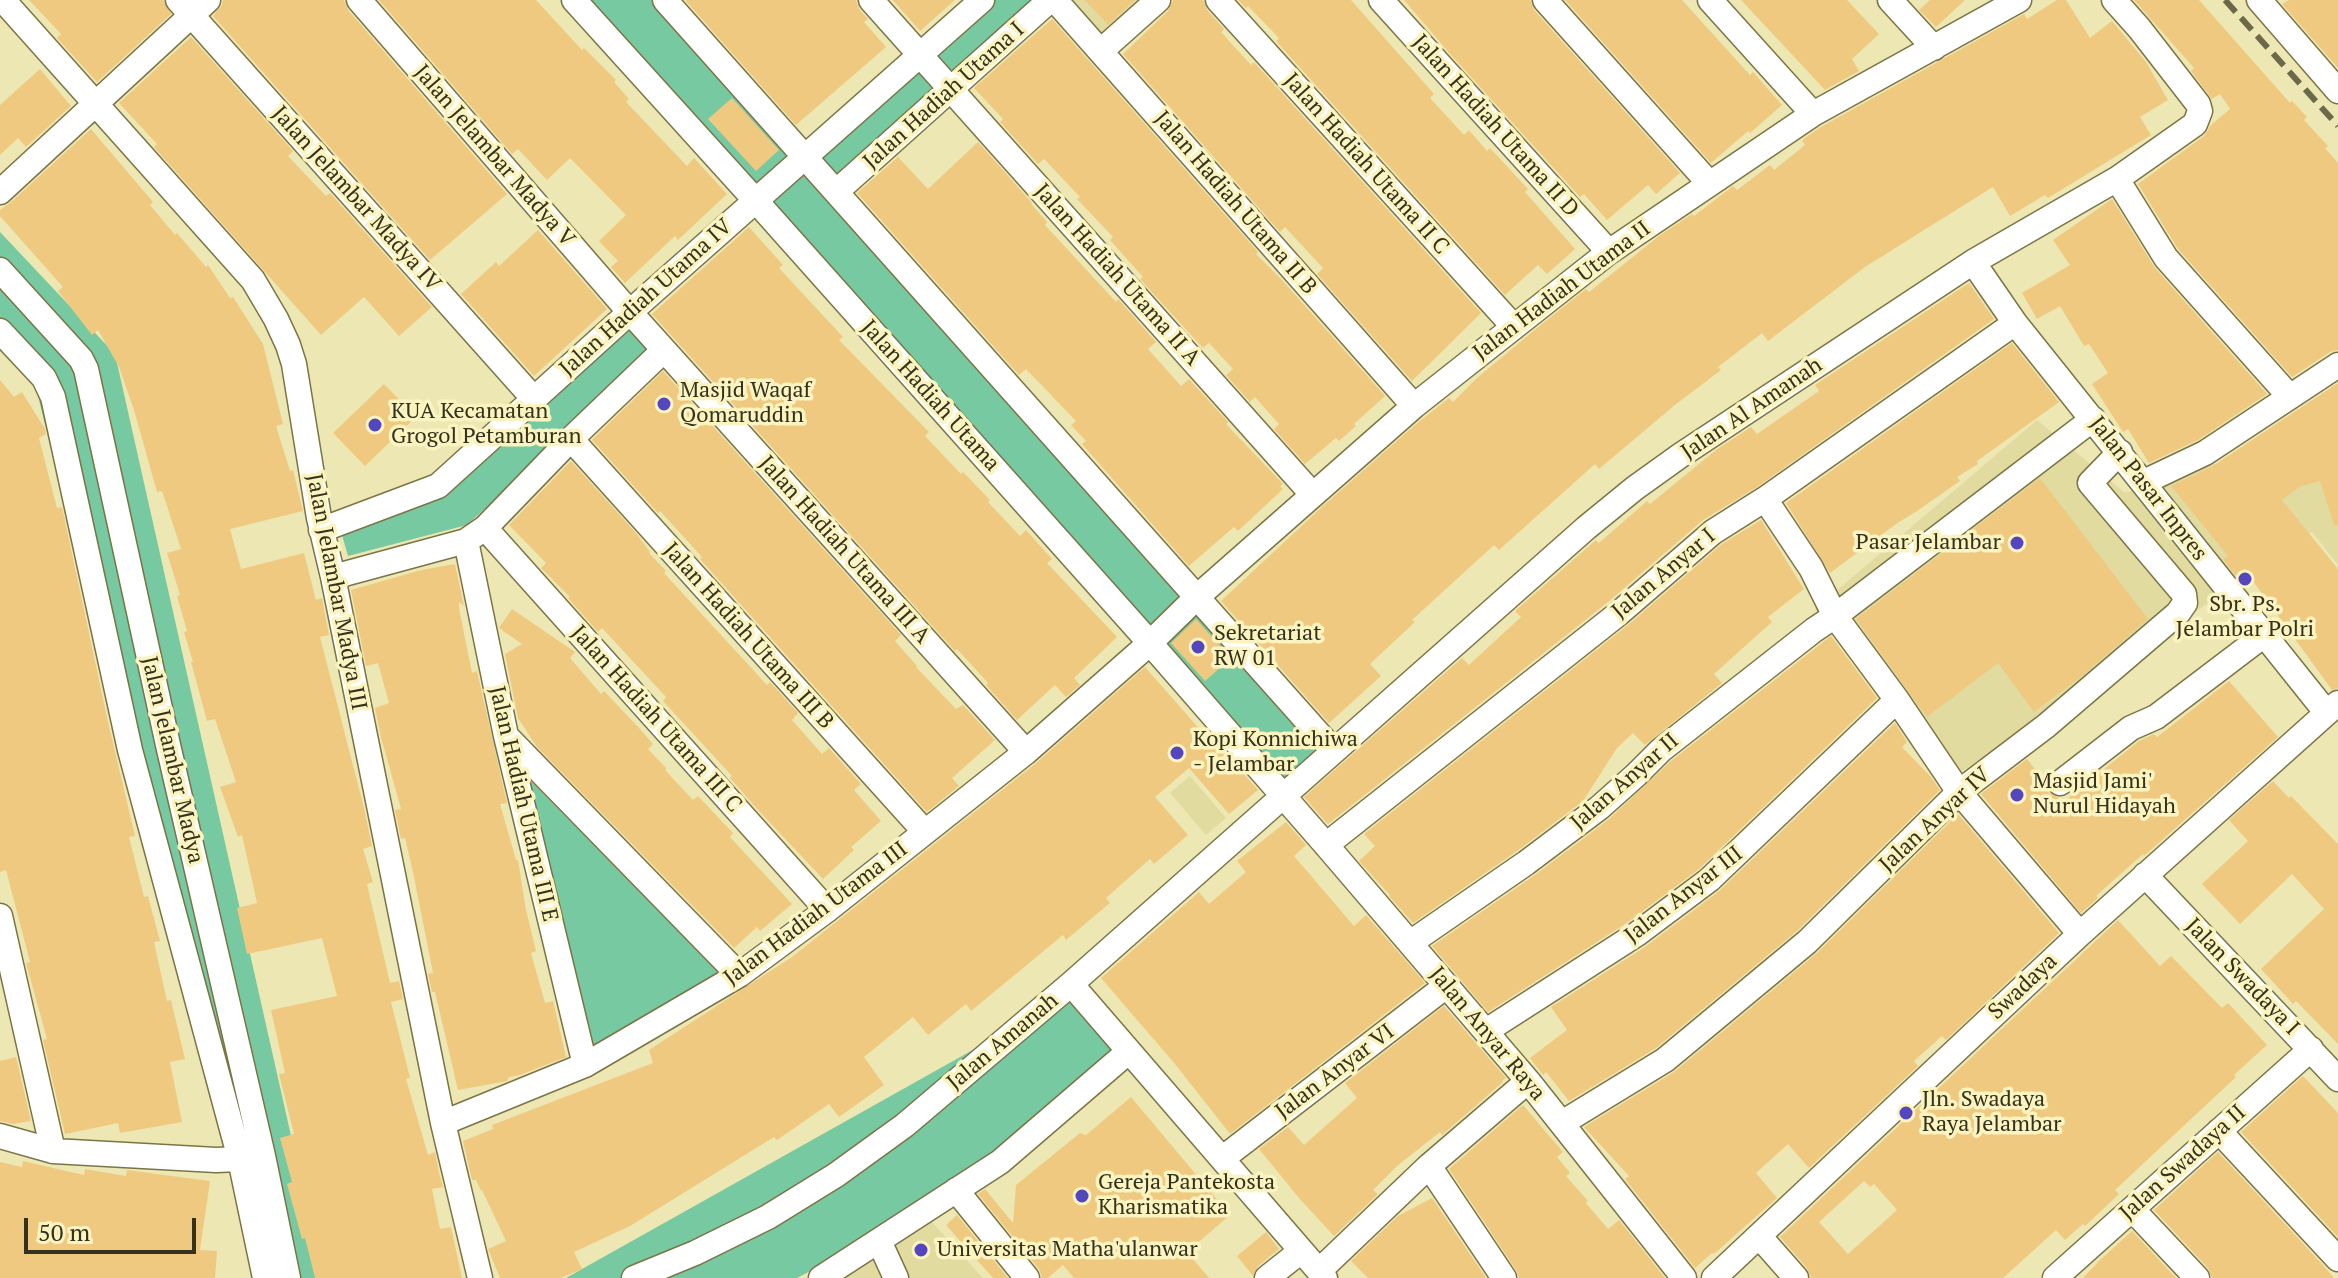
<!DOCTYPE html>
<html>
<head>
<meta charset="utf-8">
<style>
  body { margin:0 }
  #map { position:relative; width:2338px; height:1278px; overflow:hidden; background:#ede7b3; font-family:"PT Serif",serif }
  canvas { display:block }
  .scale { position:absolute; left:24px; top:1218px; width:172px; height:36px; box-sizing:border-box; border:4px solid #34321d; border-top:0; padding-left:10px; font-size:24px; line-height:28px; white-space:nowrap; color:#34321d; -webkit-text-stroke:6px #fbf4c0; paint-order:stroke }
</style>
</head>
<body>
<div id="map">
<canvas width="2338" height="1278"></canvas>
<div class="scale">50 m</div>
</div>
<script>
const ctx = document.querySelector('canvas').getContext('2d');
ctx.lineJoin = 'round';
function fill(path, color) {
  ctx.fillStyle = color;
  ctx.fill(path, 'evenodd');
}
function trace(path, color, width, dash) {
  ctx.strokeStyle = color;
  ctx.lineWidth = width;
  ctx.lineCap = dash ? 'butt' : 'round';
  ctx.setLineDash(dash || []);
  ctx.stroke(path);
}
function write(font, color, halo, rows, align = 'center') {
  ctx.font = font + ' "PT Serif",serif';
  ctx.lineWidth = 7;
  ctx.setLineDash([]);
  ctx.textBaseline = 'middle';
  ctx.strokeStyle = halo;
  ctx.fillStyle = color;
  for (const [text, x, y, turn = 0] of rows) {
    ctx.save();
    ctx.translate(x, y);
    ctx.rotate((+turn || 0) * Math.PI / 180);
    ctx.textAlign = isNaN(turn) ? turn : align;
    if (halo) ctx.strokeText(text, 0, 0);
    ctx.fillText(text, 0, 0);
    ctx.restore();
  }
}
fill(new Path2D(`
  M1068 0H1141L1100 37Z
  M2037 420 2125 493 2338 424V565L2312 532 1952 778 1815 609Z
  M1190 776 1226 818 1206 835 1170 793Z
  M931 1221 983 1278H839Z`), '#e1dba0');
fill(new Path2D(`
  M577 0H660L1323 747 1281 786Z
  M991 0H1041L838 186 812 157Z
  M0 232 115 354 323 1278H256L36 388 0 347Z
  M629 320 657 351 467 525 348 556 342 535 440 493Z
  M527 777 721 975 594 1050Z
  M1069 996 1127 1070 1066 1112 833 1259 797 1278H566Z`), '#77c9a2');
fill(new Path2D(`
  M29 0H163L171 14 97 82 57 38 61 34Z
  M223 0H344L348 10 507 194 430 260 213 16 222 5Z
  M379 0H536L582 50 584 48 616 80 614 82 629 99 626 102 687 166 694 158 727 194 678 240 675 236 625 283 611 267 618 261 599 241 626 215 570 158 547 180 518 149 512 154Z
  M685 0H856L859 9 868 19 864 22 886 47 796 125Z
  M893 0H955L920 31Z
  M1085 0H1135L1108 25Z
  M1173 0H1203L1207 10 1224 29 1221 32 1251 65 1254 62 1481 313 1412 381 1317 274 1323 268 1285 227 1280 232 1123 54 1168 11Z
  M1238 0H1351L1434 94 1430 98 1464 135 1469 130 1487 151 1490 148 1528 189 1525 192 1575 249 1547 274 1538 265 1505 295 1276 41 1279 38 1248 6 1246 8Z
  M1404 0H1530L1534 10 1680 173 1656 194 1648 185 1607 220 1584 194 1580 197 1451 55Z
  M1565 0H1682L1750 75 1753 72 1782 105 1750 133 1748 131 1711 163Z
  M1741 0H1847L1879 34 1852 59 1859 71 1825 90Z
  M1930 0H1965L1936 27 1919 10Z
  M2057 0H2066L2090 38 2112 21 2146 62 2168 100 2140 117 2151 135 2048 198 2045 195 2010 216 1993 187 1865 267 1768 341 1762 333 1718 367 1721 370 1675 405 1599 469 1595 464 1499 550 1494 545 1412 620 1415 622 1370 664 1381 676 1329 723 1221 601 1323 506 1415 425 1449 398 1453 402 1477 378 1537 328 1586 289 1589 292 1659 236 1692 214 1694 216 1733 186 1737 190 1770 165 1774 170 1805 145 1802 140 1821 127 2024 14 2027 19Z
  M2134 0H2199L2290 103 2292 101 2307 117 2304 120 2328 146 2325 148 2338 163V350L2330 352 2292 377 2178 249 2138 184 2204 136 2211 125 2230 109 2220 94 2212 99 2191 71 2194 68Z
  M2289 0H2338V68L2282 4Z
  M1052 19 1258 252 1256 254 1282 280 1385 396 1354 424 1356 426 1339 441 1336 438 1305 464 1274 429 1279 424 1255 397 1250 402 1226 375 1233 369 1209 343 1203 348 1140 279 1143 277 1110 240 1113 237 1077 199 1080 197 1044 159 1038 164 1000 122 1003 119 974 88Z
  M191 37 293 151 288 156 326 196 330 193 432 307 399 336 364 297 321 335 154 147 157 144 119 103Z
  M40 69 71 106 26 147 18 138 0 155V105Z
  M732 98 779 150 756 171 708 119Z
  M91 129 153 202 150 205 175 235 177 233 206 267 208 265 230 298 233 297 263 344 283 424 276 426 290 471 293 470 303 511 230 529 241 569 304 553 316 600 322 598 329 635 320 637 364 808 372 846 363 849 373 882 367 884 390 983 399 981 403 999 391 1002 410 1078 406 1079 428 1155 435 1152 439 1173 443 1187 432 1189 440 1229 451 1227 462 1278H315L305 1238 302 1239 287 1184 292 1182 280 1138 294 1134 279 1074 285 1073 271 1010 337 996 322 938 247 954 237 908 257 903 242 835 238 837 220 787 236 782 215 719 207 721 191 662H193L184 632 187 631 177 596 180 595 167 553 181 549 162 491 157 492 134 410 119 367 98 330 92 335 58 291 63 287 0 216V210L10 203Z
  M978 142 1032 203 1031 204 1047 222 1045 225 1116 302 1118 299 1156 342 1148 349 1181 386 1189 379 1228 422 1226 424 1283 484 1280 486 1283 489 1238 531 1234 527 1189 566 1082 444 1086 441 1071 425 1076 421 1026 369 1019 375 857 193 898 157 928 189Z
  M2112 199 2155 268 2267 394 2198 440 2149 463 2128 429 2123 432 2092 384 2108 373 2089 344 2084 346 2060 306 2037 319 2022 293 2070 265 2053 240Z
  M749 227 783 265 779 268 843 337 839 340 929 432 925 436 961 474 963 472 990 500 988 502 1020 536 1026 530 1052 559 1047 563 1117 637 1074 678 1080 685 1066 697 1055 685 1017 720 986 685 988 683 957 649 955 651 652 314Z
  M538 230 607 309 534 376 461 294 496 262 499 266Z
  M1969 283 1994 319 1757 487 1703 520 1608 602 1328 824 1304 797 1462 658 1469 665 1521 617 1515 611 1596 540 1599 543 1647 501 1650 504 1716 450 1751 427 1757 434 1819 391 1815 385Z
  M2012 343 2059 402 1977 461 1978 464 1957 477 1960 481 1917 511 1896 524 1830 573 1786 503Z
  M663 371 901 635 895 641 917 666 916 667 956 709 963 705 995 740 952 778 959 786 927 812 700 559 702 557 660 511 658 513 592 440Z
  M0 380 14 397 22 392 45 429 46 434 39 438 57 508 62 507 108 722 135 836 129 837 144 897 148 896 160 941 154 942 167 1001 171 1000 185 1059 170 1062 182 1122 120 1133 118 1123 65 1134 43 1040 47 1039 26 963 30 962 6 870 0 872Z
  M2338 383V525H2334L2320 481 2299 487 2282 500 2338 569V688L2332 690 2250 577 2243 584 2223 559 2228 556 2171 486 2213 466Z
  M384 384 416 417 365 466 333 433Z
  M571 461 636 533 650 552 649 553 666 571 664 573 767 685 770 682 798 713 792 720 822 754 829 748 861 784 854 790 881 821 851 847 854 850 823 879 759 811 730 778 732 776 663 701 666 697 602 628 598 632 568 598 570 597 541 568 546 563 509 525Z
  M2040 478 2148 619 2082 676 2034 712 1998 663 1927 717 1856 619Z
  M1761 520 1804 589 1768 617 1772 622 1714 674 1722 683 1645 745 1633 733 1617 748 1583 801 1517 851 1413 923 1389 896 1390 895 1359 861 1375 846 1364 834 1628 625 1722 544Z
  M455 564 464 606 459 602V608L472 673 477 671 507 803 500 804 516 860H518L526 910 536 951 531 953 545 1003 553 1001 566 1057 520 1075 509 1077 507 1081 458 1090 435 992H432L428 974 433 973 413 872 405 838 401 839 395 810 401 809 381 737 375 708 389 703 378 663 366 666 351 590 421 570Z
  M512 609 575 652 570 658 601 694 604 691 640 729 653 744 648 749 667 769 665 770 693 800 698 796 733 833 730 837 792 904 760 931 757 927 734 948 537 747 518 718 505 654 522 644 499 628Z
  M1196 619 1231 658 1205 681 1171 643Z
  M1831 636 1877 698 1699 869 1628 922 1488 1012 1432 946 1535 875 1608 820 1671 761Z
  M1145 667 1218 750 1221 748 1258 790 1229 814 1189 768 1155 797 1188 835 1154 864 1150 859 1106 898 1110 903 1066 940 1063 935 971 1011 966 1004 928 1035 913 1017 864 1057 884 1085 839 1117 829 1104 777 1140 774 1137 630 1226 574 1252 582 1269 561 1278H500L488 1249 506 1241 482 1190 481 1191 476 1180H472L463 1141 493 1129 492 1125 653 1063 649 1050 792 957 1035 764Z
  M2229 681 2278 737 2144 856 2143 854 2096 896 2098 898 2081 913 1981 794 2027 759 2045 782 2049 793 2058 797 2062 803 2139 741 2154 734 2157 737Z
  M1895 723 1907 742 1902 747 1930 776 1940 790 1797 931 1656 1048 1569 1101 1546 1072 1543 1075 1530 1058 1567 1030 1551 1007 1645 947 1718 892Z
  M2273 781 2289 798 2291 796 2338 844V1044L2296 1001 2293 1004 2261 969 2324 909 2292 874 2240 924 2202 884 2248 841 2229 820Z
  M1958 814 2059 933 1946 1040 1942 1036 1914 1061 1918 1066 1809 1168 1788 1144 1756 1173 1777 1198 1714 1254 1712 1253 1695 1268 1625 1179 1629 1176 1584 1127 1674 1072 1817 953Z
  M1286 822 1306 845 1294 856 1354 926 1366 915 1425 983 1230 1134 1175 1064 1101 978 1199 892 1209 904 1246 872 1237 861Z
  M2118 920 2160 966 2171 956 2222 1008 2228 1003 2267 1045 2234 1075 2236 1077 2115 1190 2119 1194 2085 1226 2083 1224 2065 1240 2056 1230 2003 1278H1811L1807 1268 1780 1237ZM1864 1181 1870 1187 1874 1184 1897 1210 1848 1254 1819 1222Z
  M1444 1006 1506 1078 1502 1081 1503 1082 1442 1135 1440 1132 1397 1166 1373 1190 1378 1194 1334 1236 1299 1198 1259 1149 1288 1127 1304 1145 1357 1098 1345 1083Z
  M16 1057 31 1121 13 1124 0 1121V1061Z
  M2303 1076 2338 1113V1237L2241 1132Z
  M1131 1097 1230 1215 1187 1252 1209 1278H1074L1063 1265 1048 1278H1042L1039 1269 978 1194 985 1189 1013 1223 1016 1185 1080 1133 1086 1135Z
  M1523 1105 1563 1152 1557 1157 1570 1173 1566 1176 1588 1201 1586 1203 1608 1229 1619 1220 1665 1278H1519L1516 1270 1449 1169Z
  M2218 1152 2322 1264 2334 1278H2212L2208 1268 2154 1210Z
  M23 1161 84 1175 85 1169 126 1176 127 1170 210 1181 200 1250 217 1251 215 1278H0V1162L22 1167Z
  M1432 1198 1486 1278H1368L1351 1261 1398 1216Z
  M957 1215 1008 1278H993L946 1225Z
  M2132 1231 2176 1278H2083L2099 1261Z
  M1266 1232 1279 1249 1258 1266 1253 1276 1237 1256Z`), '#f0c980');
const minor = new Path2D(`
  M3 0 253 280 276 319 288 345 294 364 319 518 333 577 443 1123 480 1278
  M178 0 534 399
  M359 0 620 301 1026 752
  M574 0 756 201 1150 643 1326 845 1528 1081 1684 1278
  M665 0 1333 750
  M871 0 1313 495
  M1055 0 1414 406
  M1218 0 1514 327
  M1381 0 1609 252
  M1545 0 1709 183
  M1710 0 1813 114
  M1890 0 1934 48
  M2259 0 2338 91
  M1102 50 1158 0
  M2117 179 2166 258 2290 397
  M837 191 1050 0
  M0 192 208 0
  M1973 262 2015 323 2326 712
  M0 270 81 359 86 369 168 745 263 1156 288 1278
  M0 331 44 378 53 397 130 750 240 1159 265 1278
  M571 439 925 832
  M2144 482 2205 453 2338 365
  M1765 499 1811 568 1835 616 1897 700 1959 792 2080 934
  M485 528 827 910
  M321 530 438 486 630 312 982 0
  M466 541 506 736 585 1065
  M333 577 466 541 485 528 571 439 664 350
  M506 736 739 975
  M2060 783 2131 728 2156 717 2264 635
  M1326 845 1618 614 1713 532 1765 499 2015 323
  M2145 875 2338 1079
  M0 916 53 1151
  M1410 943 1526 863 1599 808 1636 775 1661 750 1814 630 1835 616 2093 419
  M1071 984 1325 1278
  M1486 1031 1637 934 1709 880 1897 700
  M443 1123 585 1065 739 975 827 910 1026 752 1150 643 1197 597 1414 406 1609 252 1813 114 2019 0
  M1562 1123 1665 1060 1807 942 1959 792 2046 726 2178 613 2185 603 2184 594 2090 483 2120 452
  M2219 1131 2338 1259
  M0 1136 53 1151 216 1160 240 1159
  M1223 1158 1446 986
  M1429 1166 1504 1278
  M956 1190 1027 1278
  M2132 1209 2197 1278
  M1759 1236 1796 1278
  M879 1241 896 1278
  M1319 1271 1429 1166 1528 1081
  M634 1278 695 1253 768 1217 836 1175 905 1125 1071 984 1586 528 1635 488 1681 455 1973 262 2117 179 2195 124 2200 111 2198 104 2139 28 2114 0
  M821 1278 1000 1162 1128 1052
  M1267 1278 1301 1251
  M1714 1278 2080 934 2338 703
  M2055 1278 2311 1049`);
trace(minor, '#7b7545', 27);
trace(minor, '#fff', 24);
trace(new Path2D(`
  M2225 0 2338 126`), '#6c694b', 6, [16, 8]);
for (const [x, y, r, color] of [
  [664,404,8,"#5346be"],
  [375,425,8,"#5346be"],
  [2017,543,8,"#5346be"],
  [2245,579,8,"#5346be"],
  [1198,647,8,"#5346be"],
  [1177,753,8,"#5346be"],
  [2017,795,8,"#5346be"],
  [1906,1113,8,"#5346be"],
  [1082,1196,8,"#5346be"],
  [921,1250,8,"#5346be"]
]) {
  const dot = new Path2D();
  dot.arc(x, y, r, 0, 2 * Math.PI);
  ctx.fillStyle = color;
  ctx.fill(dot);
  trace(dot, '#fbf4c0', 3);
}
write('22px', '#34321d', '#fbf4c0', [
  ["Jalan Hadiah Utama I",944,96,-42],
  ["Jalan Hadiah Utama II D",1495,126,48],
  ["Jalan Jelambar Madya V",494,156,49],
  ["Jalan Hadiah Utama II C",1366,164,48],
  ["Jalan Jelambar Madya IV",356,199,48],
  ["Jalan Hadiah Utama II B",1235,203,49],
  ["Jalan Hadiah Utama II A",1117,275,48],
  ["Jalan Hadiah Utama II",1562,291,-37],
  ["Jalan Hadiah Utama IV",646,298,-42],
  ["Jalan Hadiah Utama",930,396,48],
  ["Jalan Al Amanah",1752,409,-34],
  ["Jalan Pasar Inpres",2148,489,52],
  ["Jalan Hadiah Utama III A",844,550,48],
  ["Jalan Anyar I",1664,574,-40],
  ["Jalan Jelambar Madya III",336,592,79],
  ["Jalan Hadiah Utama III B",748,636,48],
  ["Jalan Hadiah Utama III C",656,719,48],
  ["Jalan Jelambar Madya",172,760,77],
  ["Jalan Anyar II",1625,782,-41],
  ["Jalan Hadiah Utama III E",523,804,77],
  ["Jalan Anyar IV",1935,820,-43],
  ["Jalan Anyar III",1684,895,-38],
  ["Jalan Hadiah Utama III",816,914,-37],
  ["Jalan Swadaya I",2242,977,46],
  ["Swadaya",2023,987,-43],
  ["Jalan Anyar Raya",1487,1034,50],
  ["Jalan Amanah",1003,1042,-40],
  ["Jalan Anyar VI",1335,1072,-37],
  ["Jalan Swadaya II",2183,1163,-42]
]);
write('22px', '#34321d', '#fbf4c0', [
  ["Masjid Waqaf",680,391],
  ["Qomaruddin",680,416],
  ["KUA Kecamatan",391,412],
  ["Grogol Petamburan",391,437],
  ["Pasar Jelambar",2001,543,"right"],
  ["Sbr. Ps.",2245,605,"center"],
  ["Jelambar Polri",2245,630,"center"],
  ["Sekretariat",1214,634],
  ["RW 01",1214,659],
  ["Kopi Konnichiwa",1193,740],
  ["- Jelambar",1193,765],
  ["Masjid Jami'",2033,782],
  ["Nurul Hidayah",2033,807],
  ["Jln. Swadaya",1922,1100],
  ["Raya Jelambar",1922,1125],
  ["Gereja Pantekosta",1098,1183],
  ["Kharismatika",1098,1208],
  ["Universitas Matha'ulanwar",937,1250]
], 'left');
</script>
</body>
</html>
